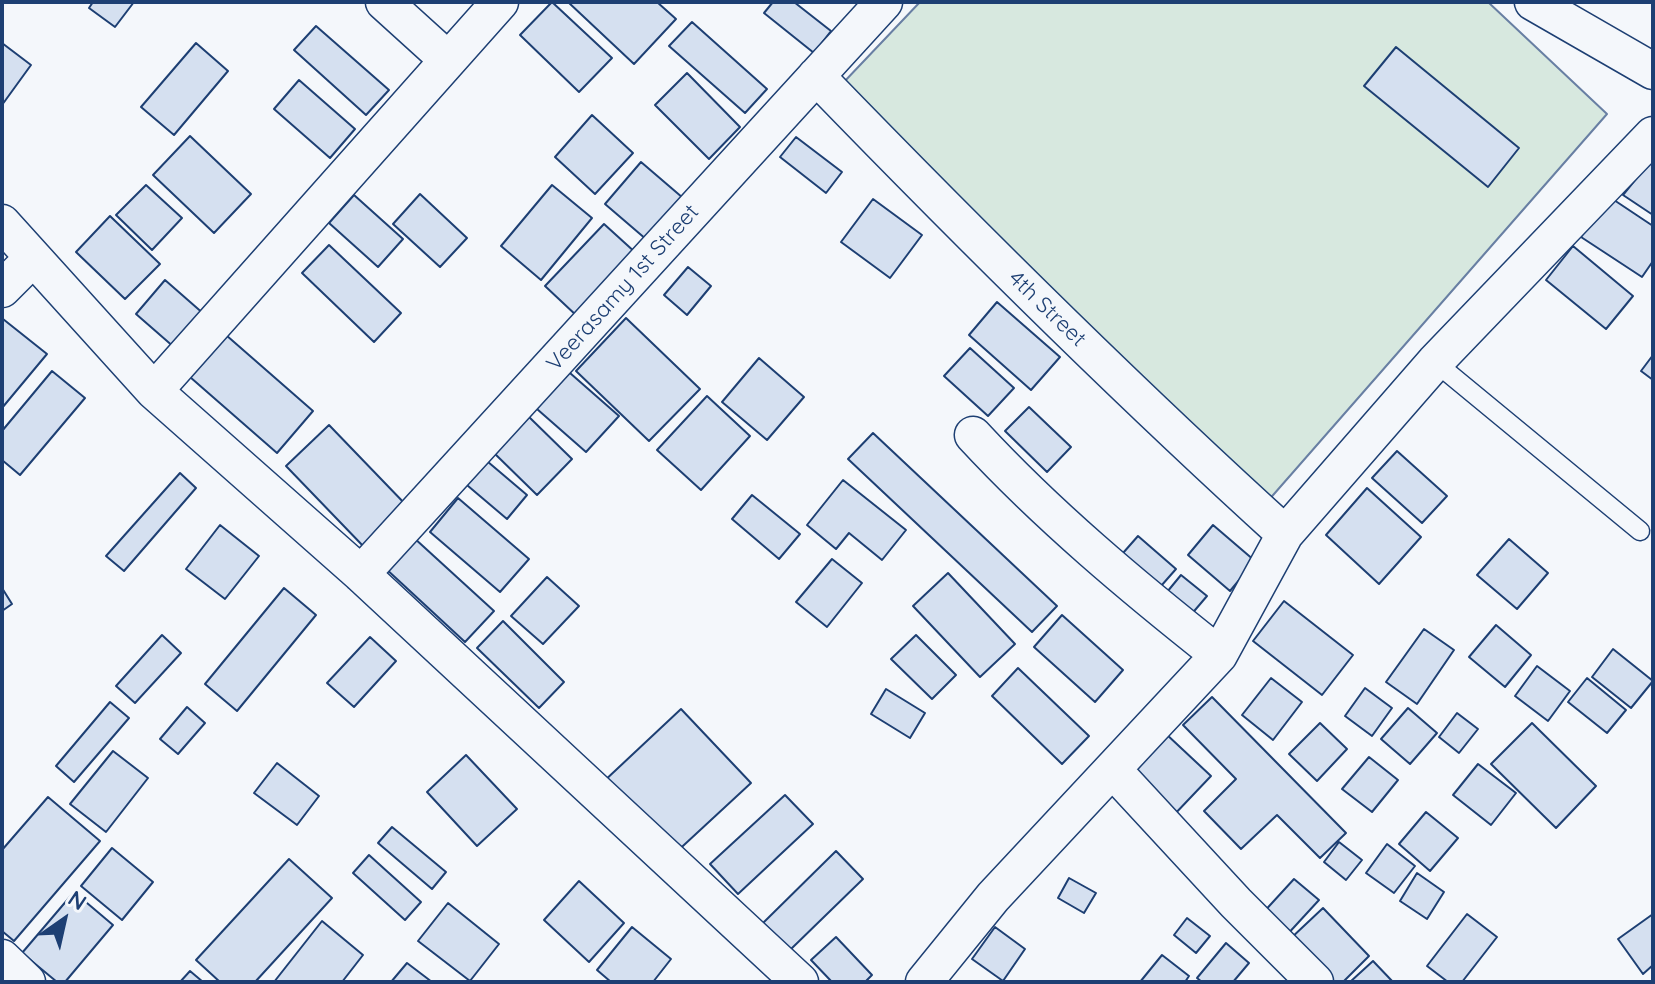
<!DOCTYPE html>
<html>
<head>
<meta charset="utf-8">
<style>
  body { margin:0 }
  #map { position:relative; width:1655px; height:984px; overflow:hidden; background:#f4f7fb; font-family:Quicksand,sans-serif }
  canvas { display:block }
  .frame { position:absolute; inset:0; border:4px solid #1d3f73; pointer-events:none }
  .north { position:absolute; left:24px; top:880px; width:80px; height:80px; -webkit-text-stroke:6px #f4f7fb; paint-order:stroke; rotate:34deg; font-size:22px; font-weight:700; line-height:32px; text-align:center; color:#1d3f73 }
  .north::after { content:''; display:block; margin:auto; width:28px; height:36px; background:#1d3f73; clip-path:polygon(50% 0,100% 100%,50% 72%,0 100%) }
</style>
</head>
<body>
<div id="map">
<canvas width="1655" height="984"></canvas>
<div class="frame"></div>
<div class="north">N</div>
</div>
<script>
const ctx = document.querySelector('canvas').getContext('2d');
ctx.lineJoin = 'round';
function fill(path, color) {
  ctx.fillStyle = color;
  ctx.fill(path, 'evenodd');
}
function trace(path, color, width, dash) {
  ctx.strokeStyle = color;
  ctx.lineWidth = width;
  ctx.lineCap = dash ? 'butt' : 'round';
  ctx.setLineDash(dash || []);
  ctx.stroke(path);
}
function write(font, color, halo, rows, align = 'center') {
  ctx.font = font + ' Quicksand,sans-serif';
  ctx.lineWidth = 6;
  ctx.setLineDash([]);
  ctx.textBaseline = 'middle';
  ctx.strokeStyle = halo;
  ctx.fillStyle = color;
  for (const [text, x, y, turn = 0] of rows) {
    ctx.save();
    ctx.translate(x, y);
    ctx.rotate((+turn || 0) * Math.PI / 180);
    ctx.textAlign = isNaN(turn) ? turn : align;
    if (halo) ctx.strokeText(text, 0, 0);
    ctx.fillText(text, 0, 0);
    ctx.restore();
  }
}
const green = new Path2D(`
  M920 2H1488L1607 114 1267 502 843 83Z`);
fill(green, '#d7e8df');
trace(green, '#687fa3', 2);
const building = new Path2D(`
  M93 2H134L115 27 89 8Z
  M552 2 612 58 579 92 520 35Z
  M568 2H657L676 19 634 64Z
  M773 2H794L831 31 814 53 764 13Z
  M692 22 767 89 745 113 669 46Z
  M316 26 389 90 366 115 294 50Z
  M2 43 31 65 2 105Z
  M196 43 228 71 174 135 141 107Z
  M1396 47 1519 148 1488 187 1364 86Z
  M687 73 740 127 709 159 655 105Z
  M299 80 355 129 330 158 274 109Z
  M592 115 633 153 595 194 555 157Z
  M190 136 251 194 214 233 153 175Z
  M796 137 842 172 826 193 780 157Z
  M1652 159 1653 160V215L1623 195Z
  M641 162 683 198 647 240 605 204Z
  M146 185 182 218 152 250 116 215Z
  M552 185 592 218 541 280 501 246Z
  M420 194 467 238 440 267 393 224Z
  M354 195 403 239 378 267 329 223Z
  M1608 196 1653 226V261L1642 277 1581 237Z
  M873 199 922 235 890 278 841 242Z
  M110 216 160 264 125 299 76 252Z
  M604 224 637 254 578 317 545 286Z
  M329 245 401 313 374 342 302 273Z
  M1573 246 1633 296 1606 329 1546 280Z
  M688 267 711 286 687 315 664 295Z
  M165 280 205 315 175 348 136 314Z
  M997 302 1060 357 1031 390 969 335Z
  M626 318 700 389 649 441 576 371Z
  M3 319 47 354 2 408V320Z
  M226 335 313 411 277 453 190 377Z
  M970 348 1014 388 988 416 944 376Z
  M1653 355V380L1641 371Z
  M759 358 804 397 767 440 722 402Z
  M562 366 619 416 586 452 529 402Z
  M52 371 85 398 20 475 2 460V431Z
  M707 396 750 436 701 490 657 450Z
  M1029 407 1071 447 1047 472 1005 431Z
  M526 414 572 459 537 495 491 450Z
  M329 425 408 507 365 548 286 466Z
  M873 433 1057 606 1032 632 848 459Z
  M1397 451 1447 496 1422 523 1372 478Z
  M481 456 527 495 507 519 461 480Z
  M180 473 196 488 124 571 106 556Z
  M843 480 906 530 882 560 849 533 836 549 807 525Z
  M1367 488 1421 537 1379 584 1326 535Z
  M752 495 800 534 779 559 732 519Z
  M458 498 529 559 500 592 430 532Z
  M220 525 259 556 225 599 186 569Z
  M1213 525 1255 561 1230 591 1188 555Z
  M1138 536 1176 569 1154 594 1116 561Z
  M413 537 494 611 465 642 384 567Z
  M1509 539 1548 573 1517 609 1477 575Z
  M832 559 862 583 827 627 796 602Z
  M948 573 1015 644 980 677 913 606Z
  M1181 575 1207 596 1184 623 1158 603Z
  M547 577 579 606 543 644 511 616Z
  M2 588 12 604 2 611Z
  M284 588 316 615 237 711 205 684Z
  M1284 601 1353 655 1322 695 1253 641Z
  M1062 615 1123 670 1095 702 1034 647Z
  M503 621 564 682 539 708 477 648Z
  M1496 625 1531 655 1505 687 1469 657Z
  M1424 629 1454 650 1417 704 1386 682Z
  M162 635 181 653 135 703 116 686Z
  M916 635 956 675 932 699 891 659Z
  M370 637 396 661 354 707 327 683Z
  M1613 649 1653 681 1631 708 1592 677Z
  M1537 666 1570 691 1548 721 1515 696Z
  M1018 668 1089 736 1062 764 992 696Z
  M1271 678 1302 702 1273 740 1242 715Z
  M1587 678 1626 710 1607 733 1568 702Z
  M1365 688 1392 708 1372 736 1345 716Z
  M886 689 925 713 910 738 871 714Z
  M1212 697 1346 833 1320 858 1277 815 1241 849 1204 811 1236 779 1183 725Z
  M110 702 129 718 74 782 56 766Z
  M187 707 205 723 178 754 160 739Z
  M1408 708 1437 733 1410 764 1381 739Z
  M681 709 751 783 671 857 601 784Z
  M1457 713 1478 729 1459 753 1439 737Z
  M1320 723 1347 749 1317 781 1289 754Z
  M1532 723 1596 786 1556 828 1491 764Z
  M1165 733 1211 776 1172 817 1126 774Z
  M113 751 148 778 106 832 70 804Z
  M466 755 517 809 477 846 427 792Z
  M1369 757 1398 780 1372 812 1342 789Z
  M277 763 319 796 297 825 254 793Z
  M1478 764 1516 793 1491 825 1453 795Z
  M785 795 813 824 738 894 710 864Z
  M48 797 100 841 14 941 2 931V850Z
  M1426 812 1458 838 1430 871 1399 844Z
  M392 827 446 872 432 889 378 843Z
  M1339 842 1362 860 1346 880 1324 862Z
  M1387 844 1415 866 1394 893 1366 873Z
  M112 848 153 882 122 920 81 886Z
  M836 851 863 879 790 950 763 923Z
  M369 855 421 902 405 920 353 873Z
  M289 859 332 898 255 982H220L196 960Z
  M1417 873 1444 892 1427 919 1400 901Z
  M1069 878 1096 893 1084 913 1058 898Z
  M1294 879 1319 900 1285 937 1261 915Z
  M579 881 624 923 589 962 544 920Z
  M74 892 113 925 65 982H57L22 953Z
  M448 903 499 944 470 981 418 941Z
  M1323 908 1369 956 1343 982H1331L1289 940Z
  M1467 914 1497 937 1462 982H1448L1427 966Z
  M1653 914V965L1643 974 1618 939Z
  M1187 918 1210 936 1196 953 1174 935Z
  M322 921 363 955 342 982H274Z
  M632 927 671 959 653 982H611L597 970Z
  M995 927 1025 949 1003 981 972 959Z
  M836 937 872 975 865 982H832L811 960Z
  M1226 943 1249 963 1233 982H1202L1197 978Z
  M1162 955 1189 976 1185 982H1140Z
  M1373 961 1393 982H1350Z
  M407 963 432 982H391Z
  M190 971 203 982H180Z`);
fill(building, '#d5e0f0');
trace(building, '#1d3f73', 2);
const service = new Path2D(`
  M1435 362 1640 531`);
const minor = new Path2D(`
  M384 2 448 60
  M1533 2 1653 71
  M816 76C968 233 1123 387 1285 534
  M2 223 154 391 361 574 800 982
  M2 289 33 258
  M154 391 500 2
  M973 435C1048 516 1133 587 1219 655
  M361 574 884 2
  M1113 770 1236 903 1315 982
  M2 958 27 982
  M924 982 993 897 1219 655 1285 534 1435 362 1653 135`);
trace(service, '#1d3f73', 21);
trace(minor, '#1d3f73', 39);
trace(service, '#f4f7fb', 18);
trace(minor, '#f4f7fb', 36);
write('22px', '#1d3f73', '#f4f7fb', [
  ["Veerasamy 1st Street",623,288,-48],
  ["4th Street",1047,309,44]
]);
</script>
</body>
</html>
